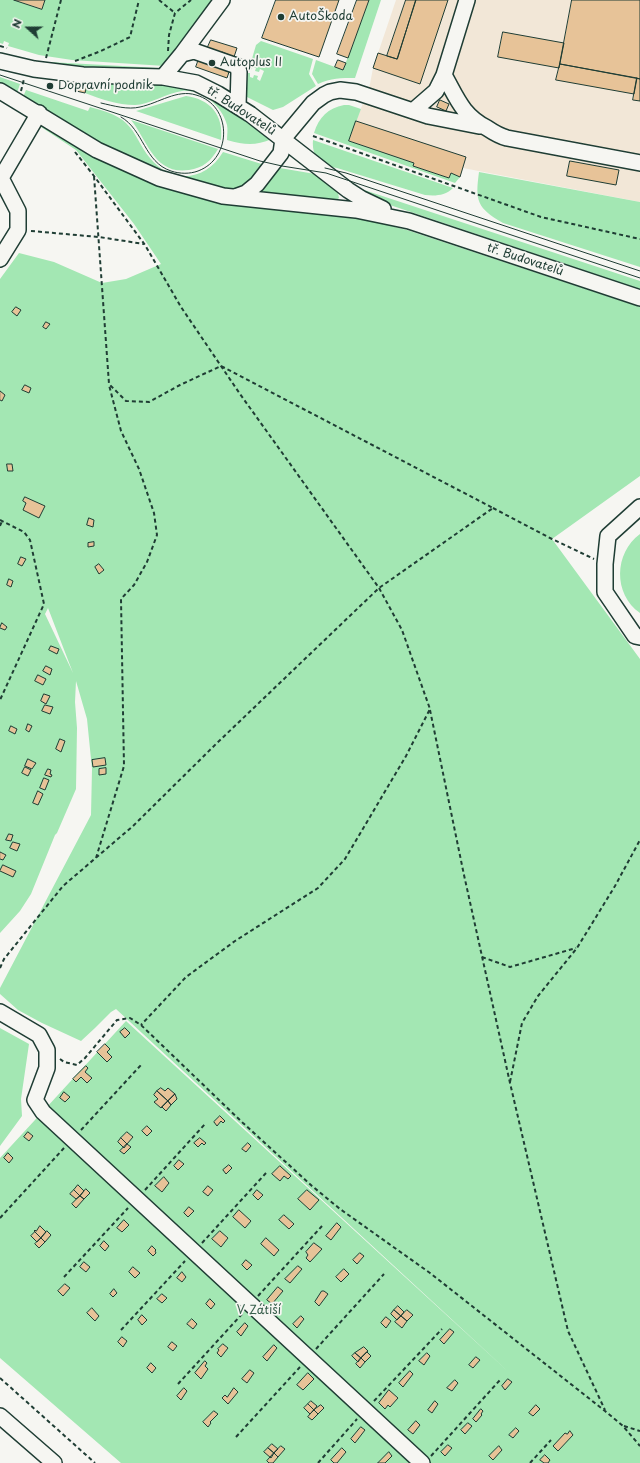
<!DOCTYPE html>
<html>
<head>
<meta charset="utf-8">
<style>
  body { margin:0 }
  #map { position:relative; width:640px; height:1463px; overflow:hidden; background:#f6f6f2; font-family:"Playpen Sans",sans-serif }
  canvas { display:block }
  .north { position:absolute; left:8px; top:8px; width:40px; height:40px; -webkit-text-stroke:3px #f6f6f2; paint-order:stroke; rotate:291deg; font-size:11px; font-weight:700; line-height:16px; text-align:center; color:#1f3d34 }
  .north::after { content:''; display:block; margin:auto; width:14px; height:18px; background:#1f3d34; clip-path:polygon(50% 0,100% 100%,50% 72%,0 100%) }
</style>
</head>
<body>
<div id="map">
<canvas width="640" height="1463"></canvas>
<div class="north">N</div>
</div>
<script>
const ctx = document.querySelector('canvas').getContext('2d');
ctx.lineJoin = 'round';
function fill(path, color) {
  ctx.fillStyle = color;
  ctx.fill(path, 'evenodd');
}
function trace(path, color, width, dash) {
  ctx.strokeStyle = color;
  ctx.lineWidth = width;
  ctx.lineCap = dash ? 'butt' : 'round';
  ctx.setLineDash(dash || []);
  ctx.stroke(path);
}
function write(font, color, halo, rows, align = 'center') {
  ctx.font = font + ' "Playpen Sans",sans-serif';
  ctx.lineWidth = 3.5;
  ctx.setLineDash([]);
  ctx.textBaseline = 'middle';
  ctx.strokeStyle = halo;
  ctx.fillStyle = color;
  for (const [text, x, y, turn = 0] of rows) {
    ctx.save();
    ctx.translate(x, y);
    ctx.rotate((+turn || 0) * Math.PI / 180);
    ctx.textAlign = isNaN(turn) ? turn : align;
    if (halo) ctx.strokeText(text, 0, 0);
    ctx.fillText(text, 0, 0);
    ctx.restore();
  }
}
fill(new Path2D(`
  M396 0H640V202L463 168 460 177 451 174 449 178 413 166 349 141 370 84 373 68Z`), '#f2e7d7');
fill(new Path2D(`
  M0 0H14L42 9 45 0H220L165 66 72 60 39 55 8 46 9 43 4 41 3 44 0 43Z
  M369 0H381L355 78C341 78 331 78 318 84L312 74 316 60 343 70Z
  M261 41 313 59 309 74 316 86 283 107 273 110 245 96 248 73H250V77L253 78 254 75 258 76 257 79 260 81 264 71 260 69 259 72 255 71 256 68 253 67 251 70 249 69 256 45Z
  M49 62 159 68V70L138 68H81L46 65Z
  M0 77 20 84 17 93 0 84Z
  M73 79 175 83 215 97 272 139C255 146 245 145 227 140 227 135 228 130 227 125 222 106 202 89 182 91 167 93 149 105 135 105 117 105 101 99 85 93L87 85 79 83 78 86 72 84Z
  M26 90 88 111 90 107C101 110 117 114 126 123 136 132 141 148 150 158 172 185 206 181 223 152L268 166C256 176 244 189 227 190 214 190 192 182 180 178 165 173 150 169 136 163 96 145 61 118 23 97Z
  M186 96C210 99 224 115 221 140L136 111Z
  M344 105H349L361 109 349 141 414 163V166L449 178 451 173 460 177 455 183 314 133C319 117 328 108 344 105Z
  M131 120 218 149C211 161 203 168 189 170 154 175 148 141 131 120Z
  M36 121 100 157 263 207 367 220 407 230 640 307V476L552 539 640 659V1463H121L0 1358V1158L126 1021 513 1376 116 1009 111 1012 95 1028 81 1041 42 1023 18 1010 0 994V988L91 815 92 769 87 719 76 681 75 702 77 728 76 789 57 833 55 835 31 894 20 911 0 933V279L19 253 54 262 102 283 126 279 161 264 134 224 76 150 38 125ZM48 608 73 673 45 614Z
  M313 140 453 188C445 196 435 196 425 195L337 168C334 167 328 167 324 166 315 161 312 149 313 140Z
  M274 167 315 174 338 193 339 198 336 201 260 193 258 191Z
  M479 172 640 202V267L503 223C477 208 475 201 479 172Z
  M352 186 640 281V289L387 204Z
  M640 534V613C613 594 614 553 640 534Z
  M0 1028 29 1044 21 1099 22 1116 0 1146Z`), '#a3e7b3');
const building = new Path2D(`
  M14 0H45L42 9Z
  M276 0H339L319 57 262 38Z
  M357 0H369L348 58 337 54Z
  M406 0H416L397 59 387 56Z
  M416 0H448L420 84 373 68 378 53 397 59Z
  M572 0H640V79L560 64Z
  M503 32 564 43 559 68 498 57Z
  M211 40 237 48 234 57 207 49Z
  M203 48 221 54 222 52 234 57 227 78 196 67Z
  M338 60 346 63 343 70 335 67Z
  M560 64 637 78 634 94 556 80Z
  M637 78 640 79V101L633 100Z
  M78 83 87 85 85 93 76 91Z
  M440 100 449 104 446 111 437 107Z
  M356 121 466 157 460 177 451 173 449 178 413 166 414 163 349 141Z
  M570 161 619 170 616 185 567 176Z
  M16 307 21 310 17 316 12 312Z
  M46 322 50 324 46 329 43 327Z
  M25 385 31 388 29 393 22 390Z
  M0 391 5 395 2 401 0 400Z
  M7 464H12L13 471H8Z
  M25 497 45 506 39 518 23 510 26 503 23 501Z
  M89 518 94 520 93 527 87 525Z
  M94 542V546L88 547V543Z
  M21 557 26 559 22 566 18 564Z
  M99 564 104 570 99 574 95 567Z
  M9 579 13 581 11 587 7 585Z
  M2 623 7 627 5 630 0 628Z
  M51 646 59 649 57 654 49 650Z
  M46 666 52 669 50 675 43 671Z
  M38 675 46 679 43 685 35 681Z
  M44 694 50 696 46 704 41 701Z
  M45 705 53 707 50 714 42 711Z
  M28 724 32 726 29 732 26 730Z
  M11 726 17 729 15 734 9 731Z
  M60 739 65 741 61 752 56 749Z
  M105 758 106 765 93 767 92 760Z
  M28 759 36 763 32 769 25 766Z
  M25 767 31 770 28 776 22 773Z
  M106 768V774L99 775V769Z
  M48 769 51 770 50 774 52 775 51 777 45 775Z
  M44 778 49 780 45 790 40 788Z
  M38 791 43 794 38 805 33 803Z
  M9 834 13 835 11 841 6 840Z
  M13 842 20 844 17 851 10 848Z
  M0 852 6 855 3 860 0 859Z
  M3 865 16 871 13 877 0 871Z
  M125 1028 130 1033 125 1038 120 1032Z
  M105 1044 110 1049 107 1052 112 1057 107 1062 97 1052Z
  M86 1066 88 1068 85 1072 92 1078 87 1083 81 1077 76 1082 73 1079Z
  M161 1088 165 1091 168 1088 175 1094 168 1101 157 1091Z
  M157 1091 168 1101 161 1108 154 1102 158 1099 154 1095Z
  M64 1092 70 1097 65 1102 60 1098Z
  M175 1094 177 1099 171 1105 168 1101Z
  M168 1101 171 1105 166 1111 162 1107Z
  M220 1116 225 1121 223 1123 221 1121 217 1126 214 1122Z
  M147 1126 152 1131 147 1136 142 1131Z
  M28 1132 33 1136 29 1141 24 1137Z
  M127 1132 133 1137 127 1144 121 1138Z
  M121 1138 127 1144 124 1148 118 1142Z
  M200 1138 206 1143 204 1145 202 1143 198 1147 194 1143Z
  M248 1143 251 1146 246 1152 242 1149Z
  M127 1144 131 1147 124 1154 120 1151Z
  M8 1153 13 1158 9 1163 4 1158Z
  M179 1160 184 1164 178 1170 174 1166Z
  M229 1165 232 1168 226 1174 223 1170Z
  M280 1166 291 1176 288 1179 284 1176 280 1181 272 1174Z
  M164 1177 169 1183 162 1192 155 1186Z
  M78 1185 84 1191 80 1196 74 1190Z
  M208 1186 213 1190 208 1196 203 1192Z
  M86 1189 90 1193 84 1199 80 1196Z
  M74 1190 80 1196 76 1199 70 1194Z
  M257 1190 263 1195 258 1200 253 1195Z
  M307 1190 319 1200 310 1210 298 1199Z
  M80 1196 84 1199 76 1208 72 1204Z
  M189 1207 194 1211 188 1217 184 1213Z
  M239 1210 251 1221 245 1228 233 1217Z
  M284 1215 294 1224 289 1229 279 1220Z
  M124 1220 129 1225 122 1232 117 1228Z
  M337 1223 341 1227 331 1240 326 1236Z
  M40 1226 46 1232 41 1238 34 1231 35 1230 36 1231Z
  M47 1231 51 1235 45 1242 41 1238Z
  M220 1231 228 1238 221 1247 212 1239Z
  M35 1232 41 1238 37 1242 31 1236Z
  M41 1238 45 1242 39 1248 35 1244Z
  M266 1238 279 1250 274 1256 261 1244Z
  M104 1241 109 1246 105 1251 100 1246Z
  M314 1243 322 1249 310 1262 306 1258 308 1255 306 1252Z
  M152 1246 156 1250 155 1251 156 1253 153 1256 148 1251Z
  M360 1253 364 1256 357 1264 353 1260Z
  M246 1260 252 1265 247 1270 242 1265Z
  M84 1262 90 1267 86 1272 80 1267Z
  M298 1266 302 1269 290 1283 285 1279Z
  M133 1267 140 1273 135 1278 129 1272Z
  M344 1269 349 1274 341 1282 336 1277Z
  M182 1272 186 1277 182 1282 177 1278Z
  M65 1284 70 1288 63 1296 58 1291Z
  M278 1287 283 1291 272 1304 267 1300Z
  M114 1289 117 1293 113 1297 110 1294Z
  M322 1291H324L328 1294 319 1306 315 1302Z
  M162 1294 167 1298 162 1303 157 1299Z
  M210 1299 215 1304 211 1309 206 1304Z
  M398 1306 404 1312 401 1316 394 1310Z
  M92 1308 99 1316 95 1321 87 1313Z
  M394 1310 401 1316 397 1320 391 1314Z
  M407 1310 413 1315 407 1321 401 1316Z
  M142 1315 147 1320 142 1325 138 1320Z
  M301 1316 304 1319 297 1328 293 1324Z
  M401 1316 407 1321 402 1328 395 1322Z
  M386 1317 391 1321 386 1328 381 1323Z
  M192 1319 197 1324 193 1329 187 1324Z
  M245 1323 248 1326 241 1336 237 1332Z
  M450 1329 454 1332 444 1344 440 1340Z
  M122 1337 127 1341 123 1347 118 1342Z
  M172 1342 177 1346 173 1351 168 1347Z
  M223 1344 228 1348 221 1357 217 1353 219 1350 218 1349Z
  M274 1345 277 1348 267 1361 263 1357Z
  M364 1347 368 1351 361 1358 355 1353Z
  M367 1352 371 1356 365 1362 361 1358Z
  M355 1353 361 1358 358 1362 352 1356Z
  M427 1353 430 1356 424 1365 419 1361Z
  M476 1357 480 1360 473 1368 469 1365Z
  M361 1358 365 1362 360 1368 356 1364Z
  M205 1361 207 1363 205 1366 208 1369 201 1379 195 1373Z
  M151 1363 156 1368 152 1373 147 1368Z
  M250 1370 254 1373 247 1383 242 1379Z
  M410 1371 413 1374 403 1387 399 1383Z
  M308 1373 314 1379 303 1390 297 1385Z
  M508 1379 512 1382 505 1390 502 1386Z
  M455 1380 458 1383 452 1391 447 1388Z
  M184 1388 187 1391 181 1400 177 1396Z
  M234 1388 238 1392 228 1404 222 1398 225 1395 227 1397Z
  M389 1390 398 1398 390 1407 388 1405 385 1409 379 1403Z
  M311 1401 317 1406 314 1410 308 1404Z
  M435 1401 438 1404 432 1413 428 1410Z
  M308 1404 314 1410 310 1414 304 1408Z
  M321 1405 324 1408 318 1414 314 1410Z
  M536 1405 540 1409 533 1416 529 1413Z
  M481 1409 483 1411 481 1414 482 1415 476 1422 473 1419Z
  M314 1410 318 1414 312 1420 308 1417Z
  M214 1411 218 1414 210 1422 211 1423 208 1427 203 1422Z
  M416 1421 420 1425 413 1434 408 1430Z
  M468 1423 472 1426 465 1434 461 1430Z
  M361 1427 365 1430 355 1443 351 1439Z
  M516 1428 519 1431 513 1438 509 1435Z
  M570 1431 573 1435 558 1451 553 1446 565 1433 567 1434Z
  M272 1444 278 1449 274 1453 268 1448Z
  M448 1445 452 1448 445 1456 441 1452Z
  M281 1446 285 1449 278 1457 274 1453Z
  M499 1446 502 1450 493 1460 489 1456Z
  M268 1448 274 1453 271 1458 264 1452Z
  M342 1448 346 1452 337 1463H334L331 1460Z
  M389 1452 392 1456 385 1463H378Z
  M274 1453 278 1457 273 1463H269L267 1461Z
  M545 1455 550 1460 548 1463H544L540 1460Z`);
fill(building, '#e7c398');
trace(building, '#1f3d34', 1);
const minor = new Path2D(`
  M467 0 444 75C457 98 462 115 487 128 493 132 499 136 507 138L640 163
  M182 54 222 0
  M0 61 34 69 83 75 163 77 196 83 218 94 250 114 348 190 362 199 383 209
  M163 77 182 54 194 51 231 64 237 66 239 72 238 106
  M0 91 97 150 159 178 223 196 356 210 409 221 640 298
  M413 111 436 91 444 75
  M235 197 246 193 257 184 281 153 283 139 313 103 324 95 330 92 340 90 356 92 428 116 479 126
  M0 259 18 230V211L1 178 39 113
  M640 507 608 536 605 564V592L635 636 640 637
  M0 1012 39 1035 47 1050V1068L35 1100 43 1112 422 1463
  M0 1416 54 1463`);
trace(minor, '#1f3d34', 18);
trace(new Path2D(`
  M159 0 175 13
  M0 46 7 48
  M168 51 169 35 175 13 191 0
  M46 58 61 0
  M75 61 101 51 130 37 139 0
  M21 91 24 79
  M313 136 541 217 640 239
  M75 152 94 176 145 245 181 307 240 394 379 588 402 630 430 709 406 756 345 859 318 888 235 941 186 977 141 1025
  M31 231 99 237 144 244
  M493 508 552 539 594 559
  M0 520 24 532 30 540 44 604 0 700
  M0 526 2 521
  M430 710 464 875 510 1083 568 1331 605 1410
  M96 858 124 766 121 599 134 585 147 562 157 535 154 513 139 469 121 431 109 385
  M482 957 510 967 576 948
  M0 968 4 959 63 886 133 826 216 744 379 588 493 508 221 366 180 385 149 402 126 401 109 384 94 176
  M60 1059 64 1062 77 1065 85 1058 117 1020 130 1018 141 1025 243 1123 312 1186 340 1209 430 1273 605 1411 623 1426 640 1446
  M510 1082 522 1023 538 996 577 948 615 886 640 840
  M81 1130 141 1065
  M145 1190 205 1124
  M0 1218 64 1148
  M202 1243 266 1173
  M64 1277 128 1208
  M258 1296 322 1226
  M121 1330 185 1261
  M316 1349 384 1274
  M0 1378 95 1463
  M178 1384 242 1314
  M374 1401 442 1329
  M624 1426 640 1431
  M236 1437 300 1367
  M431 1456 500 1380
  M318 1463 357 1419
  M530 1463 551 1440`), '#1f3d34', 2, [4, 3]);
trace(minor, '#f6f6f2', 15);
trace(new Path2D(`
  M0 75 260 161 282 166 326 173 640 278
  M101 103C114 106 128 110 140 107 159 103 177 89 196 95 232 105 233 158 198 171 190 174 180 174 171 171 144 162 144 130 121 117
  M325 168 346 173 640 271`), '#1f3d34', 1);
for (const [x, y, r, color] of [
  [281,17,4,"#1f3d34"],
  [212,63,4,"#1f3d34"],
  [50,86,4,"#1f3d34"]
]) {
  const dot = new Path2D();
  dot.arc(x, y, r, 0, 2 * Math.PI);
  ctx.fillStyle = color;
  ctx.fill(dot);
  trace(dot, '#f6f6f2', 1.5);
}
write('12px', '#1f3d34', '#f6f6f2', [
  ["AutoŠkoda",289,17],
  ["Autoplus II",220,63],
  ["Dopravní podnik",58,86]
], 'left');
write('12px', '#1f3d34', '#f6f6f2', [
  ["tř. Budovatelů",241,111,33],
  ["tř. Budovatelů",525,260,18]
]);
write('12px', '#395f4d', '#f6f6f2', [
  ["V Zátiší",259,1311]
]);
</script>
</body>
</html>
